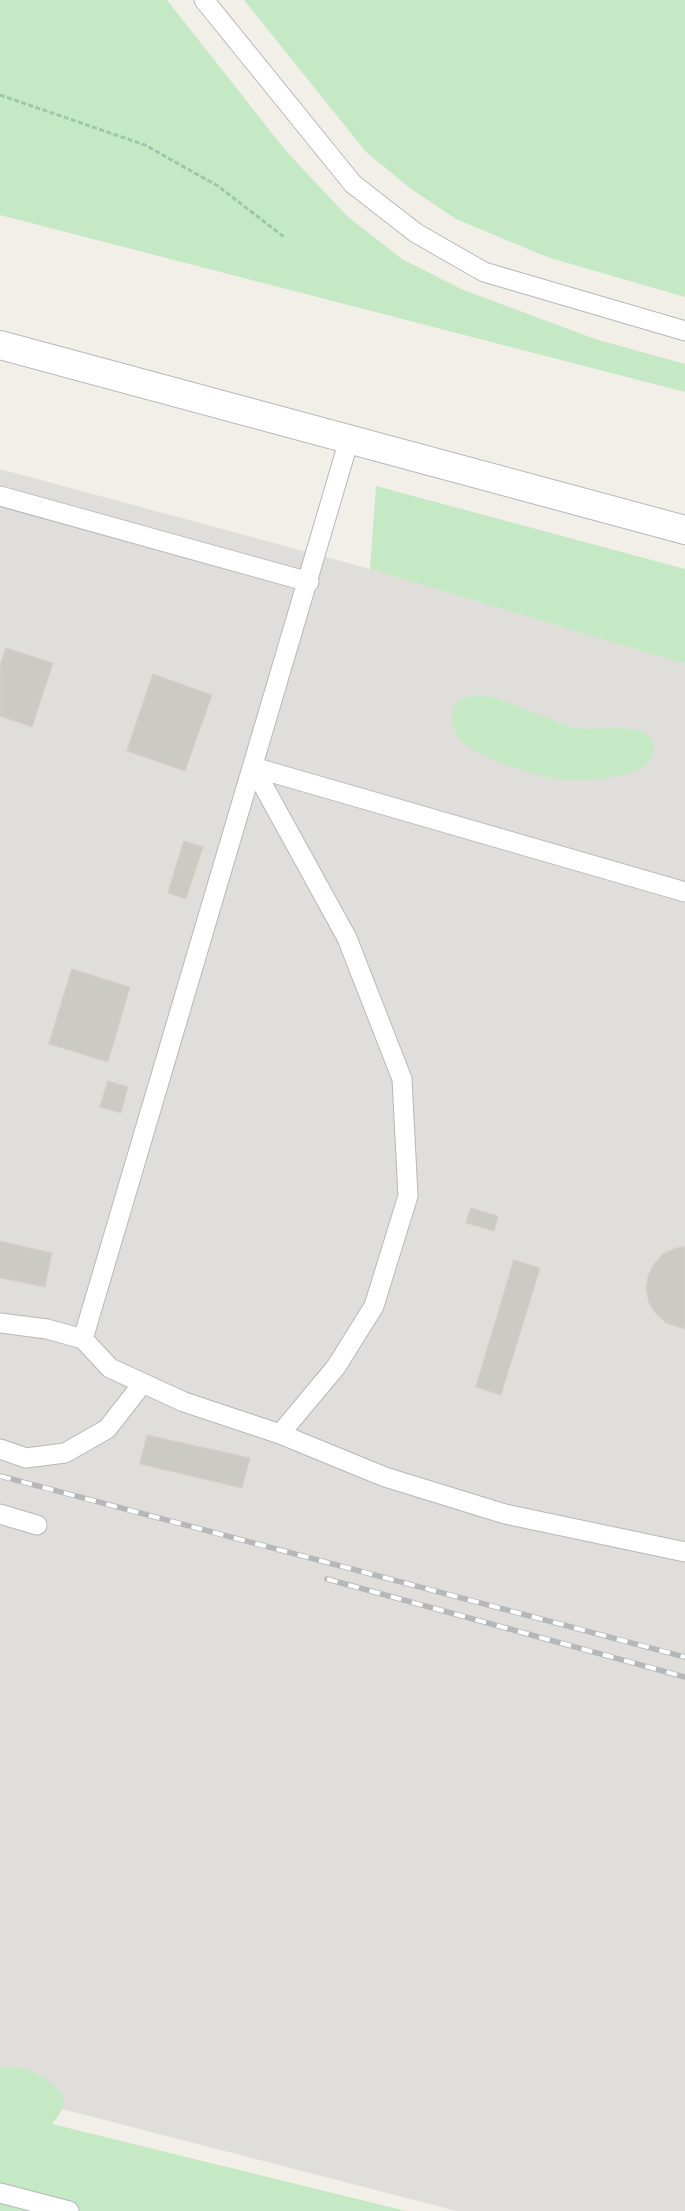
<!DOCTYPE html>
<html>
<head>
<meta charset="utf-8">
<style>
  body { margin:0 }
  canvas { display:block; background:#f1efe8 }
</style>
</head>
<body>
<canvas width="685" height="2211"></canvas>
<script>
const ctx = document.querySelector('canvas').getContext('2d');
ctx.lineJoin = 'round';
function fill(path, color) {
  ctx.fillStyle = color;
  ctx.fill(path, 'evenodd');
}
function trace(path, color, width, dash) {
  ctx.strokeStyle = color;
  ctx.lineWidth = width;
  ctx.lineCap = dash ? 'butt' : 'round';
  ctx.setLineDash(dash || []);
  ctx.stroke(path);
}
fill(new Path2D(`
  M0 469 370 569 685 664V2211H457L0 2093Z`), '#e0deda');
fill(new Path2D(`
  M0 0H167L286 151 347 216 402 259 461 289 595 339 685 364V392L0 215Z
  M244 0H685V297L547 257 456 219 411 189 366 152Z
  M376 486 685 569V664L370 569Z
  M480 695C506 699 530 712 555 721 562 724 570 728 577 728 589 730 602 728 615 728 631 728 657 729 653 752 652 758 649 764 643 767 621 779 594 780 569 780 545 779 476 758 460 740 454 734 452 723 452 715 453 700 468 697 480 695Z
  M0 2067C6 2067 14 2067 20 2068 33 2070 61 2085 64 2100 65 2109 57 2117 52 2124L406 2211H0Z`), '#c5e8c5');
const building = new Path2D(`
  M6 648 53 663 32 727 0 716V666Z
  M153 674 212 695 185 771 127 751Z
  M184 841 203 847 186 899 168 893Z
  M72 969 130 987 108 1062 49 1044Z
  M108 1081 128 1087 121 1113 100 1107Z
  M471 1208 498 1216 494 1231 466 1223Z
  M0 1241 52 1253 45 1287 0 1278Z
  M685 1247V1329L666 1323 656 1314 649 1303 646 1289 648 1276 654 1264 663 1254 676 1248Z
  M514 1260 540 1268 501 1395 476 1387Z
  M147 1435 250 1458 242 1488 140 1464Z`);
fill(building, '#cccac5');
trace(building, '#d6d1c6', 1);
const lane = new Path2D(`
  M204 0 353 184 416 233 484 272 685 331
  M0 496 309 582
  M253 767 685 892
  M0 1323 47 1329 83 1339 110 1368 184 1402 280 1434 336 1367 374 1306 408 1196 402 1079 347 938 253 767
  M83 1339 349 440
  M280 1434 385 1477 505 1514 685 1552
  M0 1449 26 1458 65 1453 107 1429 143 1383
  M0 1514 37 1525
  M0 2193 69 2211`);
const street = new Path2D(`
  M0 345 685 530`);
trace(lane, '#b5b8bc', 21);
trace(street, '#b5b8bc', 30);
trace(new Path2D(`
  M0 95 145 145 218 186 284 237`), '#9cc7a9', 3, [5, 2.5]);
trace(lane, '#fff', 19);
trace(street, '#fff', 28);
const rail = new Path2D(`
  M0 1476 685 1657
  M327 1579 685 1677`);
trace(rail, '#b6b7b8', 5.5);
trace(rail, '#fff', 4, [11]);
</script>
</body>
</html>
